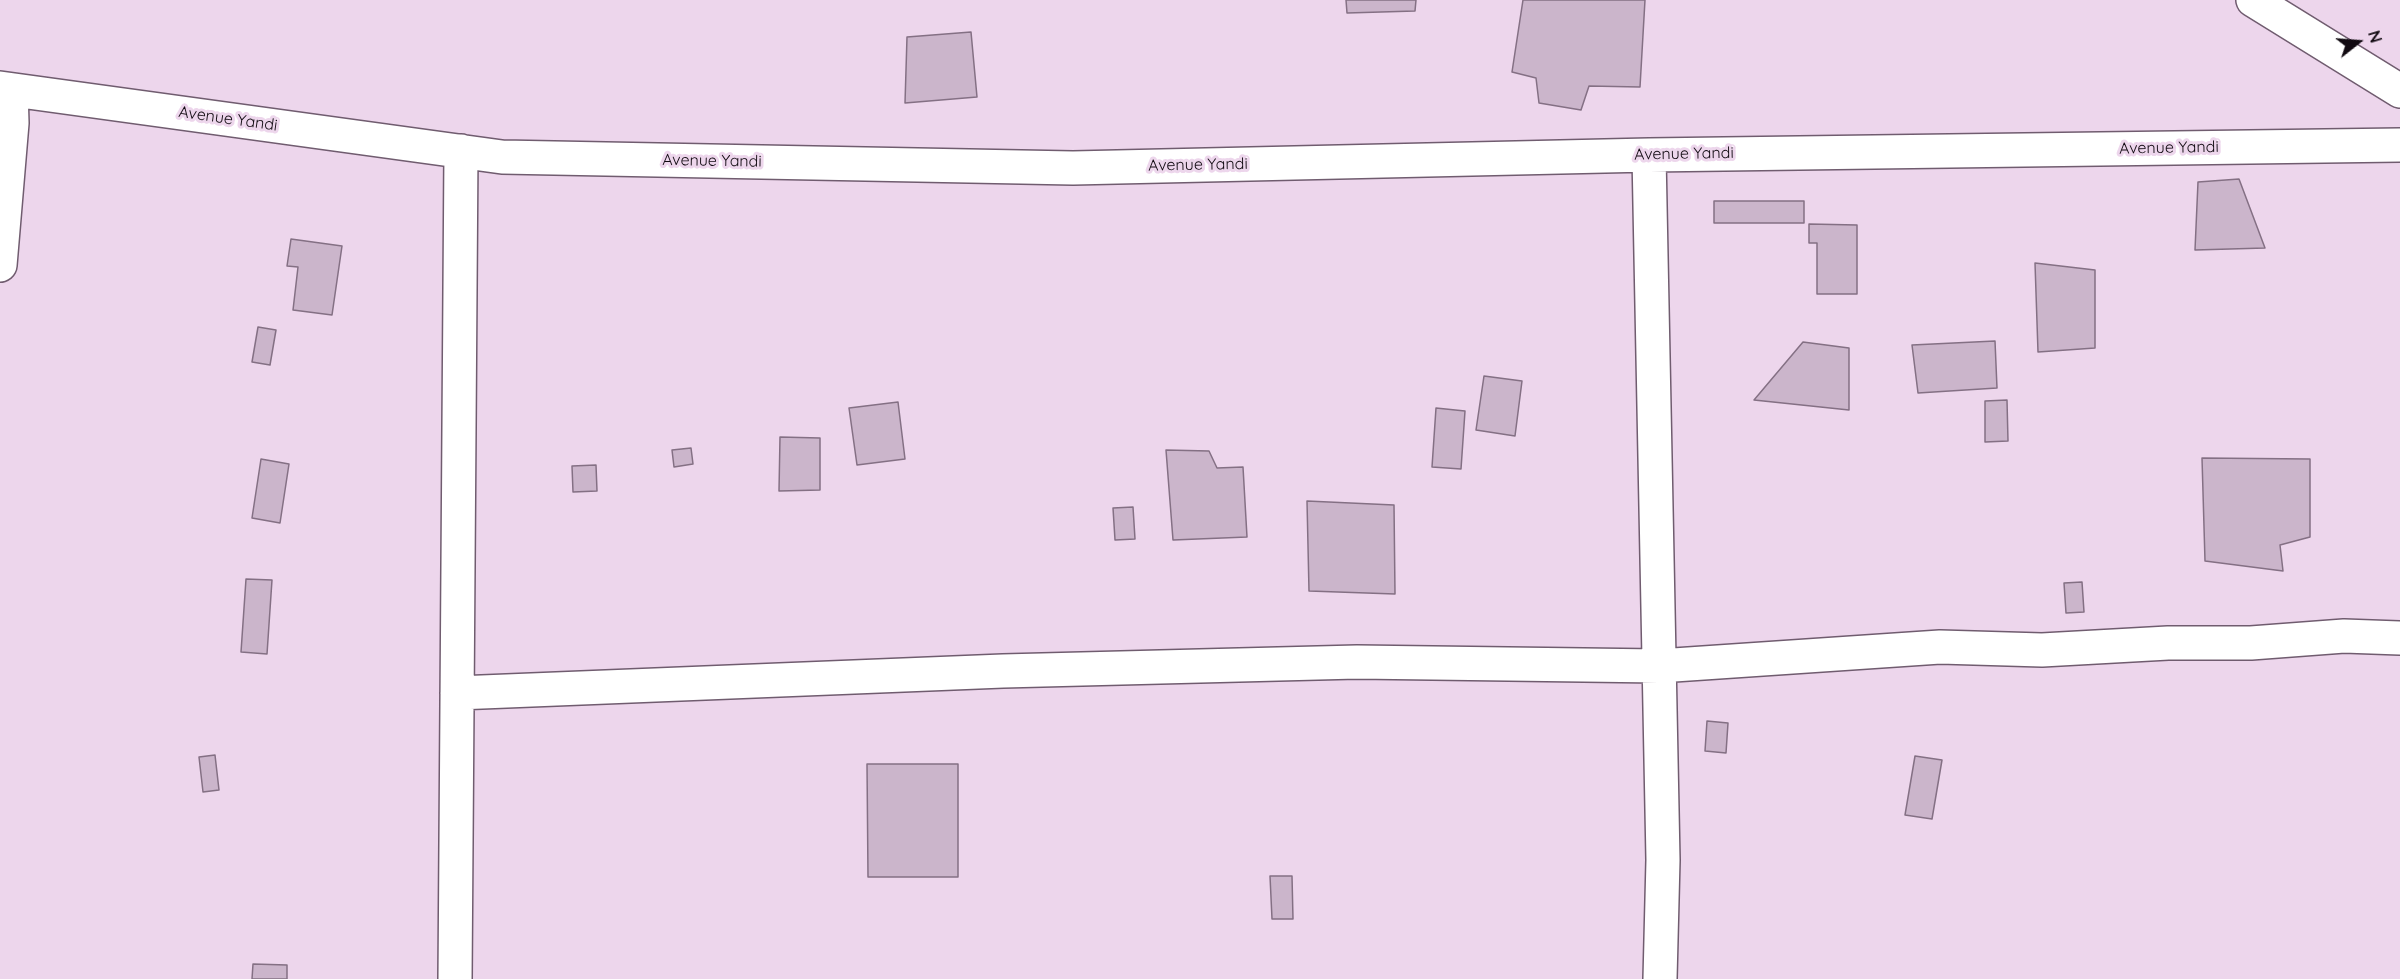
<!DOCTYPE html>
<html>
<head>
<meta charset="utf-8">
<style>
  body { margin:0 }
  #map { position:relative; width:2400px; height:979px; overflow:hidden; background:#edd6ec; font-family:Quicksand,sans-serif }
  canvas { display:block }
  .north { position:absolute; left:2328px; top:12px; width:60px; height:60px; -webkit-text-stroke:4px #edd6ec; paint-order:stroke; rotate:73deg; font-size:16px; font-weight:700; line-height:24px; text-align:center; color:#110a11 }
  .north::after { content:''; display:block; margin:auto; width:21px; height:27px; background:#110a11; clip-path:polygon(50% 0,100% 100%,50% 72%,0 100%) }
</style>
</head>
<body>
<div id="map">
<canvas width="2400" height="979"></canvas>
<div class="north">N</div>
</div>
<script>
const ctx = document.querySelector('canvas').getContext('2d');
ctx.lineJoin = 'round';
function fill(path, color) {
  ctx.fillStyle = color;
  ctx.fill(path, 'evenodd');
}
function trace(path, color, width, dash) {
  ctx.strokeStyle = color;
  ctx.lineWidth = width;
  ctx.lineCap = dash ? 'butt' : 'round';
  ctx.setLineDash(dash || []);
  ctx.stroke(path);
}
function write(font, color, halo, rows, align = 'center') {
  ctx.font = font + ' Quicksand,sans-serif';
  ctx.lineWidth = 6;
  ctx.setLineDash([]);
  ctx.textBaseline = 'middle';
  ctx.strokeStyle = halo;
  ctx.fillStyle = color;
  for (const [text, x, y, turn = 0] of rows) {
    ctx.save();
    ctx.translate(x, y);
    ctx.rotate((+turn || 0) * Math.PI / 180);
    ctx.textAlign = isNaN(turn) ? turn : align;
    if (halo) ctx.strokeText(text, 0, 0);
    ctx.fillText(text, 0, 0);
    ctx.restore();
  }
}
const building = new Path2D(`
  M1346 0H1416L1415 11 1347 13Z
  M1523 0H1645L1640 87 1589 86 1581 110 1539 103 1536 78 1512 72Z
  M971 32 977 97 905 103 907 37Z
  M2239 179 2265 248 2195 250 2198 182Z
  M1714 201H1804V223H1714Z
  M1809 224 1857 225V294H1817V243H1809Z
  M291 239 342 246 332 315 293 310 298 267 287 266Z
  M2035 263 2095 270V348L2038 352Z
  M258 327 276 330 270 365 252 362Z
  M1995 341 1997 388 1918 393 1912 345Z
  M1803 342 1849 348V410L1754 400Z
  M1484 376 1522 381 1515 436 1476 430Z
  M2007 400 2008 441 1985 442V401Z
  M898 402 905 459 857 465 849 408Z
  M1436 408 1465 411 1461 469 1432 467Z
  M780 437 820 438V490L779 491Z
  M691 448 693 464 674 467 672 450Z
  M1166 450 1209 451 1217 468 1243 467 1247 537 1173 540Z
  M2202 458 2310 459V537L2280 545 2283 571 2205 561Z
  M261 459 289 464 280 523 252 518Z
  M596 465 597 491 573 492 572 466Z
  M1307 501 1394 505 1395 594 1309 591Z
  M1133 507 1135 539 1115 540 1113 508Z
  M246 579 272 580 267 654 241 652Z
  M2082 582 2084 612 2066 613 2064 583Z
  M1707 721 1728 723 1726 753 1705 751Z
  M215 755 219 790 203 792 199 757Z
  M1915 756 1942 760 1932 819 1905 815Z
  M867 764H958V877H868Z
  M1270 876H1292L1293 919H1272Z
  M253 964 287 965V979H252Z`);
fill(building, '#cbb5cb');
trace(building, '#847084', 1.5);
const minor = new Path2D(`
  M2253 0 2400 91
  M0 88 502 157 1073 168 1649 155 2400 145
  M1649 155 1663 860 1660 979
  M0 265 12 123 11 90
  M457 693 1003 671 1357 662 1659 666 1940 647 2042 650 2168 643H2251L2344 636 2400 638
  M455 979 461 151`);
trace(minor, '#705c6f', 36);
trace(minor, '#fff', 33);
write('16px', '#110a11', '#edd6ec', [
  ["Avenue Yandi",228,119,8],
  ["Avenue Yandi",2169,148,-1],
  ["Avenue Yandi",1684,154,-1],
  ["Avenue Yandi",712,161,1],
  ["Avenue Yandi",1198,165,-1]
]);
</script>
</body>
</html>
